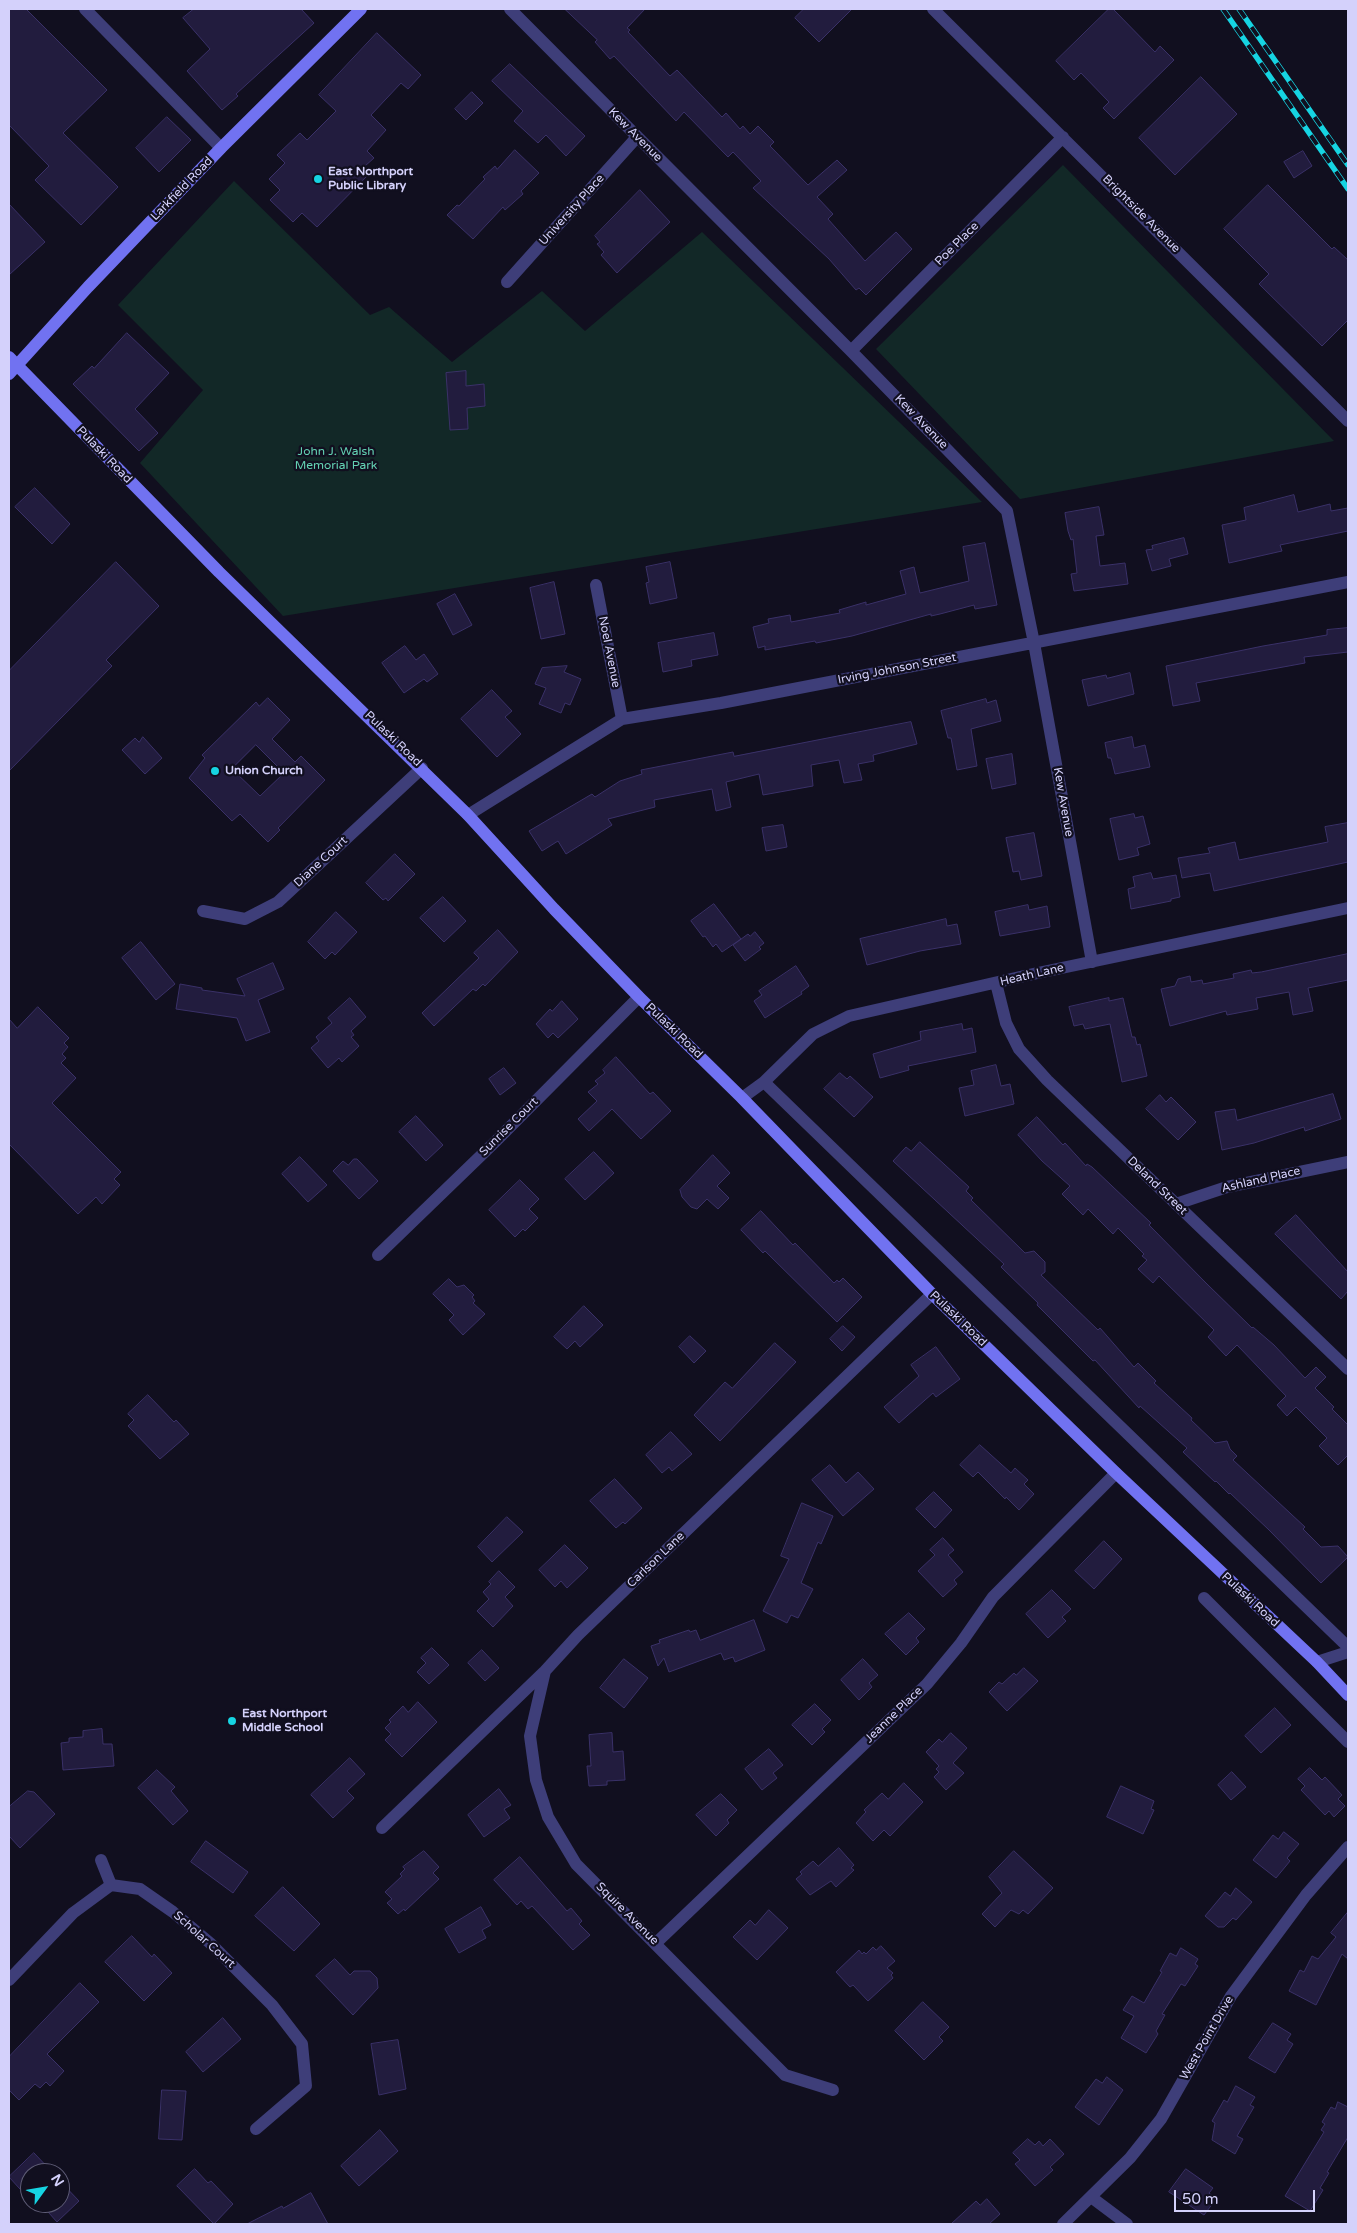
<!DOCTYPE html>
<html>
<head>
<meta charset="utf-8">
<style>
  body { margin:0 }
  #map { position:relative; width:1357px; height:2233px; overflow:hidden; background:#110f1f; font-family:"Varela Round",sans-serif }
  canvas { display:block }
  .frame { position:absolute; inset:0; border:10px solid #d4d1fb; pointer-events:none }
  .north { position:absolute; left:20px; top:2163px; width:50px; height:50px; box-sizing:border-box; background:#110f1f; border:1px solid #5f5d77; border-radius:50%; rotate:58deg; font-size:14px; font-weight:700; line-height:20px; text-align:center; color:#d4d1fb }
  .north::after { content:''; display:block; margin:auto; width:18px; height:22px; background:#16d4e2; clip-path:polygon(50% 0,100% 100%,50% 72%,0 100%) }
  .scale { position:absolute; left:1174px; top:2190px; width:141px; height:22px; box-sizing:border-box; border:2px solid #d4d1fb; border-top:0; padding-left:6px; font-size:15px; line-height:18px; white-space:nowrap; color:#d4d1fb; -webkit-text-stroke:4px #110f1f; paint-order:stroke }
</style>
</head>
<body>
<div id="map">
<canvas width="1357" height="2233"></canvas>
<div class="frame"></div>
<div class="north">N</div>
<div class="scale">50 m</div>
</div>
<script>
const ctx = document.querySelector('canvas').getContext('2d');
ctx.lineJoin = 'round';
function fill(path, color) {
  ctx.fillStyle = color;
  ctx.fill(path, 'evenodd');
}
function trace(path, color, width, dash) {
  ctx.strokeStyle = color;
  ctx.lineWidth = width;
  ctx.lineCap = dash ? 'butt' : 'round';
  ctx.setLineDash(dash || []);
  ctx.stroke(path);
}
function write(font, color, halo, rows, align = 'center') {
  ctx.font = font + ' "Varela Round",sans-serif';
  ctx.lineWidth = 4.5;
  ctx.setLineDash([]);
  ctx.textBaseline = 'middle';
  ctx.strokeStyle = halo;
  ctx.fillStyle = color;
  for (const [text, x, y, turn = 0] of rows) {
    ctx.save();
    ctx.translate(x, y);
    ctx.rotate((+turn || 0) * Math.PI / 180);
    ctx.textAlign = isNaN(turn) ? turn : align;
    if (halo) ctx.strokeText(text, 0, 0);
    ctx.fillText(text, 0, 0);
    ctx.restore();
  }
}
fill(new Path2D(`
  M1063 165 1334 441 1020 499 876 349Z
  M234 181 370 315 389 307 452 362 542 291 585 331 702 232 982 502 283 616 140 463 203 390 118 305Z`), '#122827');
const building = new Path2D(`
  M9 9H26L107 90 63 133 118 187 81 225 35 180 49 166 9 125Z
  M194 9H301L314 23 236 94 238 96 222 110 187 71 210 49 183 18Z
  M565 9H645L627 28 630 30 628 32 670 76 677 70 722 117 726 113 740 129 743 126 750 134 758 126 774 142 770 146 808 185 837 160 847 170 817 197 833 214 828 219 865 261 896 232 912 249 866 295 859 288 856 290 829 259 753 188 761 181 733 152 728 157 684 112 676 121 614 56 610 59 595 42 597 40Z
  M804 9H852L819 42 795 18Z
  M1109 9H1113L1155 52 1160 46 1174 60 1114 119 1103 108 1109 102 1081 73 1074 80 1056 61Z
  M377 33 421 75 408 89 401 83 371 115 386 130 367 151 374 158 365 166 371 172 317 227 302 213 293 222 270 200 280 190 269 179 285 163 277 155 300 133 307 140 336 111 319 95Z
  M510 64 585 136 566 156 546 135 538 143 514 121 523 111 492 81Z
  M1201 77 1237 114 1175 175 1139 138Z
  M472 92 483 103 466 120 455 109Z
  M167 117 191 140 159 172 136 148Z
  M515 150 539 173 521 191 523 194 505 210 503 207 473 239 447 215 457 205 459 206 485 179 483 177 495 166 497 169Z
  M1303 151 1312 166 1294 178 1284 162Z
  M1268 185 1332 249 1334 247 1348 260V320L1322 346 1259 284 1269 274 1224 229Z
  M640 190 670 222 617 273 601 255 604 252 597 244 600 242 595 236Z
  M9 204 45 242 9 275Z
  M127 333 169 373 135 409 158 433 139 451 73 384 92 366 94 368Z
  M466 371V386L484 384 485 406 467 408 468 429 450 430 446 373Z
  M35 488 70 524 52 544 15 507Z
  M1294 495 1298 512 1330 504 1331 511 1348 508V531L1280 545 1282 551 1229 563 1222 525 1246 520 1244 508Z
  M1099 507 1104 535 1096 536 1100 566 1125 563 1128 584 1074 591 1071 574 1077 573 1073 539 1071 540 1068 531 1065 513Z
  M1184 538 1188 554 1169 559 1171 566 1152 571 1146 550 1153 549 1152 546Z
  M985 543 997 605 975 609 974 605 940 614 931 616V614L852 636 816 643 815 641 765 650V646L758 648 753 627 769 623 768 619 790 615 791 622 840 613 839 610 866 602V605L906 594 900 571 914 567 920 593 969 581 963 547Z
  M116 562 159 606 106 660 112 666 9 771V671Z
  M670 562 677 598 650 604 646 583 649 582 646 567Z
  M554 582 565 634 541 639 530 588Z
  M455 594 472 625 453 635 437 604Z
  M1348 628V652L1304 657 1305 663 1196 683 1200 701 1173 706 1166 666 1263 646 1327 635V630Z
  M714 633 718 655 691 660 692 666 663 672 658 643Z
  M405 646 416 660 424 654 438 674 427 682 424 679 404 693 382 663Z
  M567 666 564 672 581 679 570 705 565 703 561 713 539 704 546 688 535 684 542 668Z
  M1130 673 1134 694 1088 706 1082 680 1106 675 1107 678Z
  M492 690 512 711 505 717 521 734 497 757 461 719Z
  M268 698 290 720 272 739 295 762 301 756 325 780 278 828 280 830 268 842 240 814 232 821 189 778 205 758 202 755 256 702 259 706ZM256 745 284 773 260 796 232 769Z
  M986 699 987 703 996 700 1001 721 971 729 977 766 957 770 951 738H948L941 711Z
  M911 722 917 744 873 755 874 761 858 764 862 780 844 783 839 760 811 765 813 786 763 795 759 774 726 782 731 807 716 811 712 789 654 800 655 807 608 819 612 825 566 854 558 841 542 851 529 831 592 794 595 797 620 781 642 774 641 770 733 752 734 756Z
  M143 737 162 758 145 774 122 750 135 738 139 742Z
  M1132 737 1134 748 1145 745 1150 767 1115 774 1111 758H1108L1105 743Z
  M1012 754 1016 784 992 789 986 759Z
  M1134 814 1135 818 1143 816 1150 844 1137 848 1139 855 1119 860 1110 819Z
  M1348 823V862L1214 891 1210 873 1182 878 1178 858 1210 853 1208 848 1235 842 1239 860 1328 842 1325 827Z
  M783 825 787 847 766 851 762 828Z
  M1034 833 1042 876 1021 880 1019 871 1013 872 1006 838Z
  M395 854 415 874 388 901 386 898 383 900 366 883Z
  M1151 873 1153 879 1176 875 1180 897 1171 899V901L1131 909 1128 889 1135 887 1133 877Z
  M443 897 466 921 444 942 420 918Z
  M714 904 741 939 722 952 716 944 713 947 705 936 703 937 691 921Z
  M1028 905 1029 910 1047 906 1050 927 1000 936 995 912Z
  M336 912 357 932 335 955 332 952 325 959 308 942Z
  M946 919 947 926 957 924 961 944 920 951 867 965 860 939Z
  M498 930 518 952 485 986 483 984 476 991 473 989 434 1026 422 1013 479 958 474 953Z
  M755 932 764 943 759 947 761 949 745 961 733 945 748 934 750 936Z
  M141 942 175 984 156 1000 122 958Z
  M1348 954V980L1308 988 1313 1011 1293 1015 1289 992 1256 998 1258 1009 1227 1015 1226 1011 1170 1026 1161 989 1175 986 1178 979 1190 976 1191 982 1202 980 1203 984 1234 978 1233 974 1251 970 1252 973 1261 972Z
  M273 963 284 989 258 1000 270 1032 246 1041 237 1018 176 1009 180 984 202 988V990L245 996 237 979Z
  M796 966 809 986 801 992 802 994 765 1018 754 1001 762 995 759 991Z
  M350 998 366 1017 351 1031 354 1035 351 1037 359 1046 342 1062 339 1058 328 1068 311 1048 319 1041 316 1037 332 1023 328 1018Z
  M1109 998V1001L1123 998 1132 1037H1135L1137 1045 1140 1044 1147 1076 1122 1082 1110 1024 1085 1029 1083 1024 1074 1026 1069 1007Z
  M562 1001 578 1019 558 1038 553 1033 548 1038 536 1024 550 1009 552 1011Z
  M38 1007 69 1038 64 1043 68 1047 62 1054 66 1058 61 1063 76 1078 52 1103 121 1172 114 1179 120 1185 102 1204 96 1197 78 1214 9 1144V1019L17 1028Z
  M962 1024 963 1030 972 1028 976 1052 908 1066 909 1070 880 1078 873 1054 921 1040 920 1032Z
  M616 1057 650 1094 653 1092 671 1111 641 1139 612 1109 589 1131 578 1119 597 1101 588 1092 598 1084 595 1081 605 1073 603 1070Z
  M996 1065 1001 1086 1010 1084 1014 1104 965 1116 959 1088 974 1085 971 1071Z
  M504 1068 516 1083 500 1095 489 1079Z
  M840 1073 847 1079 850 1076 873 1097 854 1117 824 1089Z
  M1333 1094 1341 1119 1305 1131 1304 1127 1254 1143 1222 1150 1215 1112 1235 1109 1237 1120Z
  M1160 1095 1166 1102 1171 1097 1196 1122 1178 1140 1146 1109Z
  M416 1116 443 1145 426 1161 399 1132Z
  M1037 1117 1063 1145 1065 1143 1086 1166 1087 1164 1092 1167 1151 1223 1149 1225 1206 1283 1252 1328 1253 1327 1274 1345 1305 1378 1316 1367 1326 1377 1315 1388 1334 1407 1332 1409 1348 1425V1455L1338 1465 1319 1446 1327 1438 1296 1407 1287 1416 1277 1405 1286 1396 1237 1345 1226 1356 1208 1337 1214 1330 1159 1276 1153 1283 1138 1269 1147 1260 1142 1256 1144 1254 1118 1228 1113 1234 1088 1209 1083 1215 1062 1194 1070 1186 1042 1161 1018 1135Z
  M920 1142 969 1187 966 1191 973 1198 971 1200 1025 1253 1034 1251 1045 1262V1272L1041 1275 1098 1330 1100 1328 1134 1367 1138 1363 1156 1381 1154 1383 1192 1418 1191 1420 1215 1443 1227 1441 1230 1449 1237 1456 1233 1460 1305 1527 1303 1529 1321 1547 1338 1546 1348 1557 1321 1583 1269 1530 1230 1493 1229 1494 1216 1481 1215 1482 1183 1452 1187 1448 1140 1406 1139 1408 1095 1360 1093 1361 1037 1305 1038 1303 1001 1267 1004 1264 893 1161 906 1147 911 1151Z
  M594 1152 614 1173 585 1200 565 1179Z
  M713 1155 730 1173 717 1186 729 1198 718 1209 707 1199 697 1209 691 1207 682 1197 680 1190Z
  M300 1157 327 1185 308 1202 282 1174Z
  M354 1159H357L378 1181 359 1199 333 1171 343 1161 348 1165Z
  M520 1180 539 1199 529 1209 538 1218 525 1231 523 1229 515 1237 489 1210Z
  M761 1211 793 1245 795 1243 834 1283 837 1280 839 1282 843 1278 862 1297 837 1322 765 1251 763 1253 741 1230Z
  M1296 1215 1348 1272V1291L1341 1299 1275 1234Z
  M449 1279 457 1287 464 1285 474 1295 472 1297 475 1301 473 1303 485 1314 463 1335 449 1320 454 1315 433 1294Z
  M584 1306 603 1325 580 1347 575 1341 567 1349 554 1337Z
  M843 1326 855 1337 842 1351 830 1339Z
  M690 1336 706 1351 694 1363 679 1347Z
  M775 1343 796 1362 720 1441 694 1415 725 1382 732 1388Z
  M936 1347 960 1379 936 1397 933 1393 899 1423 884 1407 919 1376 911 1365Z
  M148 1395 174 1422 176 1420 189 1434 160 1459 128 1426 134 1420 128 1414Z
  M671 1432 692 1454 672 1471 669 1467 662 1473 646 1455Z
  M980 1445 1011 1473 1015 1468 1028 1480 1024 1484 1034 1494 1019 1510 1006 1497 1005 1499 978 1472 973 1477 960 1465Z
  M830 1465 846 1483 858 1472 874 1489 843 1516 812 1480Z
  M615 1479 642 1508 625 1524 623 1522 616 1528 590 1501Z
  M934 1492 952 1510 935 1528 916 1509Z
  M802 1503 833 1516 821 1544 818 1542 801 1583 813 1589 798 1618 791 1615 787 1623 763 1611 789 1559 781 1556Z
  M507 1517 523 1532 492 1562 478 1547Z
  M943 1538 954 1550 948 1555 963 1572 954 1580 957 1584 943 1597 918 1571 935 1555 930 1550Z
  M1104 1541 1122 1559 1094 1589 1075 1571Z
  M565 1545 588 1568 567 1588 561 1581 555 1587 539 1570Z
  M499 1571 515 1587 505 1597 513 1606 493 1627 477 1611 489 1599 483 1592 491 1584 489 1582Z
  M1052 1590 1071 1609 1062 1617 1066 1621 1048 1638 1026 1614Z
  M909 1613 925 1629 916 1638 919 1642 906 1655 885 1634Z
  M754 1620 765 1650 735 1662 733 1657 724 1660 721 1653 669 1672 664 1658 658 1666 651 1646 660 1643 659 1640 689 1630 690 1632 696 1630 700 1640Z
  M432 1648 449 1665 429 1684 417 1672 426 1663 421 1658Z
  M482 1650 499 1668 485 1681 468 1663Z
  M624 1659 648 1678 624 1708 600 1688Z
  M863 1659 878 1675 869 1683 872 1687 859 1700 841 1680Z
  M1024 1668 1038 1681 1007 1711 989 1692 999 1682 1002 1684 1014 1673 1016 1675Z
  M418 1702 437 1722 402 1757 385 1740 391 1734 385 1728 391 1722 389 1720 403 1706 408 1712Z
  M815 1704 831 1720 822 1729 825 1732 812 1745 792 1725Z
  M1275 1708 1291 1725 1261 1753 1245 1736Z
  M102 1729 103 1744H112L114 1766 63 1770 61 1743 69 1742V1738L83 1737V1731Z
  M612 1733 613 1752 623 1751 625 1780 607 1781V1785L589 1786 587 1766H591L589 1735Z
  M951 1733 967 1748 953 1763 964 1773 946 1790 934 1777 939 1772 936 1769 939 1766 926 1752 939 1739 942 1742Z
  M769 1749 783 1765 773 1773 777 1778 762 1790 745 1769Z
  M350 1758 365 1774 347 1791 354 1798 333 1818 311 1795Z
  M1310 1768 1322 1780 1325 1777 1342 1795 1338 1799 1345 1806 1334 1817 1329 1811 1325 1815 1301 1790 1305 1786 1298 1779Z
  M157 1770 175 1787 171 1791 188 1811 173 1825 138 1788Z
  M1232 1772 1246 1787 1231 1800 1218 1785Z
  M904 1783 923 1802 890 1836 884 1830 873 1841 856 1823 866 1812 864 1810 882 1793 888 1799Z
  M1121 1786 1154 1801 1151 1809 1154 1810 1143 1834 1107 1817Z
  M499 1789 511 1805 504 1809 510 1818 484 1837 468 1815Z
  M28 1791 34 1792 55 1814 20 1848 9 1836V1807Z
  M721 1794 737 1810 727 1820 729 1823 716 1836 696 1815Z
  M1284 1832 1299 1844 1287 1858 1290 1861 1276 1878 1253 1860 1273 1835 1278 1839Z
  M206 1841 248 1872 233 1893 191 1862Z
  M839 1848 854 1865 851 1868 854 1870 836 1887 831 1881 810 1895 796 1879 802 1874 800 1872 813 1861 818 1866Z
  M424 1851 439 1867 433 1873 439 1879 405 1911 404 1909 398 1914 387 1903 392 1899 385 1892 402 1876 400 1874 405 1869 403 1867Z
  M1014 1851 1053 1888 1028 1914 1023 1910 1019 1914 1011 1910 995 1927 982 1914 1002 1893 989 1877Z
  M520 1857 567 1911 571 1908 582 1921 579 1924 590 1935 573 1950 532 1906 528 1909 521 1901 517 1905 494 1880Z
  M283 1887 320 1924 294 1951 255 1916Z
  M1236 1888 1252 1902 1236 1920 1233 1918 1224 1927H1218L1205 1916 1225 1892 1230 1896Z
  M481 1907 491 1925 482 1930 486 1938 459 1953 445 1929Z
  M769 1910 788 1928 757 1960 733 1937 750 1920 755 1925Z
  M1348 1912V1959L1342 1954 1316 2005 1289 1991 1300 1970 1304 1972 1312 1956 1318 1959 1336 1937 1331 1933Z
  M132 1936 152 1957 154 1954 172 1973 144 2001 105 1962Z
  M881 1946 895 1961 887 1968 893 1973 891 1975 893 1978 868 2001 853 1985 850 1987 836 1972 859 1950 862 1954 864 1952 866 1954 873 1947 876 1950Z
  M1181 1948 1198 1959 1195 1964 1198 1966 1185 1986 1181 1984 1162 2014 1165 2015 1156 2031 1158 2034 1146 2053 1121 2038 1134 2016 1123 2010 1132 1996 1144 2003 1162 1972 1160 1971 1170 1953 1176 1956Z
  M335 1959 350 1975 354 1971H370L377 1978 378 1988 353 2015 316 1976Z
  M80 1983 99 2002 47 2054 64 2071 50 2086 46 2082 40 2088 35 2084 19 2100 9 2090V2057Z
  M923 2002 949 2027 939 2037 943 2041 924 2060 895 2031Z
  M223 2018 241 2039 203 2072 186 2052Z
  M1273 2023 1291 2034 1287 2040 1293 2044 1275 2073 1249 2058Z
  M398 2040 406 2089 379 2095 371 2044Z
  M1107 2077 1123 2090 1099 2125 1075 2107 1096 2079 1102 2083Z
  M1236 2086 1255 2097 1250 2105 1254 2107 1237 2136 1243 2139 1235 2154 1212 2140 1215 2123 1212 2121 1224 2100 1227 2102Z
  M162 2090 186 2091 182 2140 159 2139Z
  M1338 2102 1348 2107V2137L1327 2172 1329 2173 1320 2188 1323 2190 1310 2211 1285 2196 1324 2132 1321 2130 1325 2124 1322 2122 1331 2107 1335 2109Z
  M380 2130 398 2151 359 2186 341 2166Z
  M1028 2139 1035 2145 1039 2141 1043 2146 1050 2139 1064 2154 1050 2167 1053 2170 1035 2186 1015 2164 1020 2160 1013 2153Z
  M34 2153 53 2173H30V2200L9 2177Z
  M195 2169 208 2183 211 2181 233 2204 214 2224 177 2186Z
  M1186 2169 1213 2188 1209 2193 1216 2199 1204 2215 1169 2192Z
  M60 2181 79 2201 57 2222 40 2203H60Z
  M311 2193 328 2224H247L282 2206 283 2208Z
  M987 2199 1000 2214 989 2224H951L976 2201 980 2205Z`);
fill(building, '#221c3e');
trace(building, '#3a3168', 1);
trace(new Path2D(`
  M85 9 221 148
  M510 9 851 351 1007 511 1034 643 1092 962
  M933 9 1348 421
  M507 282 637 137
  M851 351 1063 137
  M596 585 622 719
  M468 815 622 719 721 703 1348 582
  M203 911 245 919 278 902 422 768
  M996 983 1006 1023 1019 1049 1047 1080 1348 1369
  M764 1082 1348 1647
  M742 1098 764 1082 813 1034 849 1016 1033 974 1348 908
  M1176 1204 1227 1187 1348 1162
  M378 1255 496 1141 639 997
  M1204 1598 1348 1742
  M1317 1662 1348 1652
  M545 1671 530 1736 536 1780 548 1817 576 1864 785 2075 833 2090
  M382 1828 545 1671 578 1635 932 1294
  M101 1860 111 1885
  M656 1943 927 1684 961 1643 993 1597 1116 1473
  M9 1980 73 1913 111 1885 140 1889 173 1912 210 1943 272 2005 302 2044 306 2086 256 2129
  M1091 2197 1127 2224
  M1063 2224 1130 2158 1161 2119 1231 1996 1306 1895 1348 1847`), '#3e3e79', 12);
trace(new Path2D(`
  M9 357 219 572 468 815 554 909 639 997 742 1098 932 1294 1116 1473 1317 1662 1348 1695
  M9 374 88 287 221 148 361 9`), '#7172f1', 12);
const rail = new Path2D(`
  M1223 9 1348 189
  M1239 9 1348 165`);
trace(rail, '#16d4e2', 5.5);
trace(rail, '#110f1f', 4, [11]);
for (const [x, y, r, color] of [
  [318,179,5,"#16d4e2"],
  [215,771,5,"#16d4e2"],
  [232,1721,5,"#16d4e2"]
]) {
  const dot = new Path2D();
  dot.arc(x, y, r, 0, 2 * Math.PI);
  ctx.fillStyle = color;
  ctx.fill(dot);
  trace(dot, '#110f1f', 2);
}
write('12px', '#d4d1fb', '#110f1f', [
  ["Kew Avenue",635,135,45],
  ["Larkfield Road",182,189,-46],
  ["University Place",572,210,-48],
  ["Brightside Avenue",1141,214,45],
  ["Poe Place",957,244,-45],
  ["Kew Avenue",921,422,46],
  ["Pulaski Road",104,455,46],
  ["Noel Avenue",609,652,79],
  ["Irving Johnson Street",897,669,-11],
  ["Pulaski Road",393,739,44],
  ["Kew Avenue",1063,802,80],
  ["Diane Court",321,862,-43],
  ["Heath Lane",1032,975,-13],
  ["Pulaski Road",674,1031,44],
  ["Sunrise Court",509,1127,-45],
  ["Ashland Place",1261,1180,-13],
  ["Deland Street",1157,1186,44],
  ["Pulaski Road",958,1319,44],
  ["Carlson Lane",656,1560,-44],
  ["Pulaski Road",1250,1600,43],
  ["Jeanne Place",894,1715,-44],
  ["Squire Avenue",627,1914,45],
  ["Scholar Court",204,1940,42],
  ["West Point Drive",1207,2038,-60]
]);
write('bold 12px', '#d4d1fb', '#110f1f', [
  ["East Northport",328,172],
  ["Public Library",328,186],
  ["Union Church",225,771],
  ["East Northport",242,1714],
  ["Middle School",242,1728]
], 'left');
write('12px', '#64d3b4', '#110f1f', [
  ["John J. Walsh",336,452],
  ["Memorial Park",336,466]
]);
</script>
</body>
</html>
